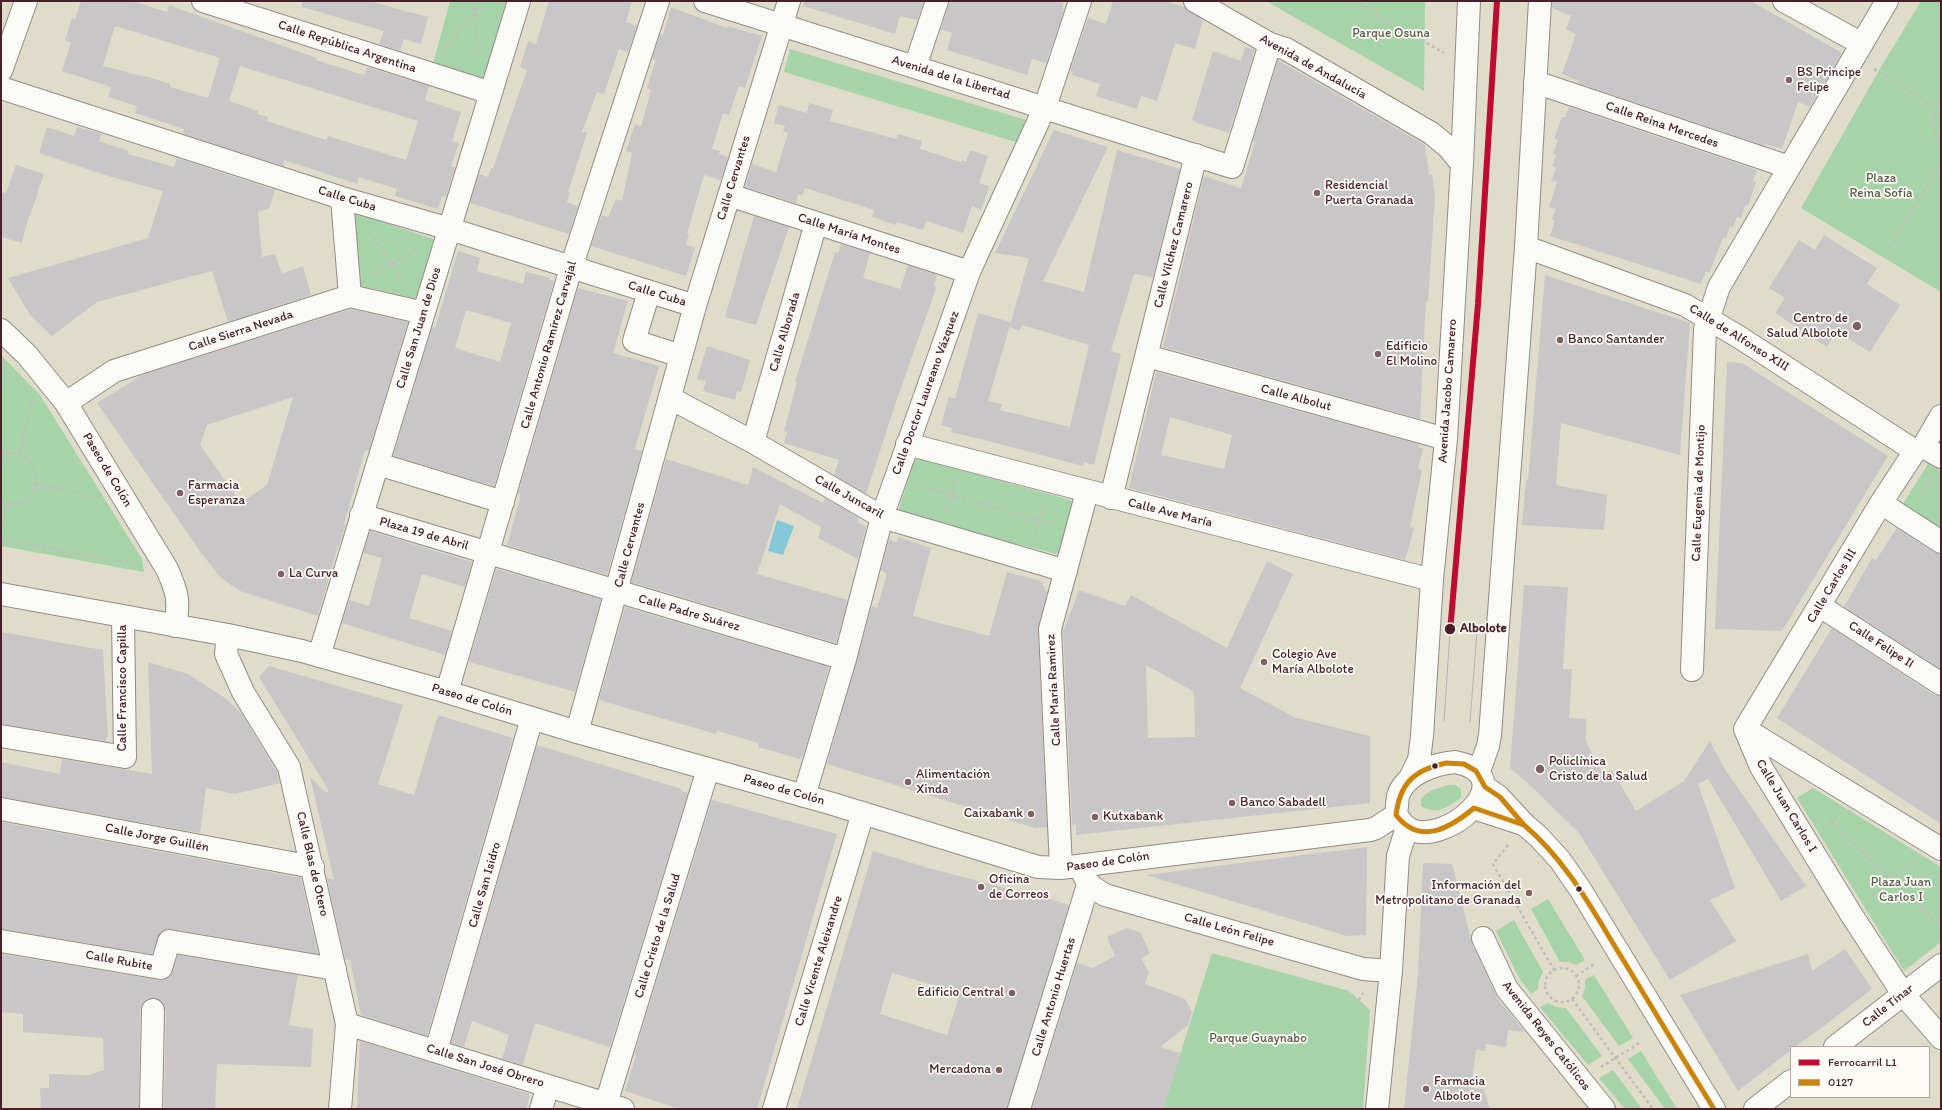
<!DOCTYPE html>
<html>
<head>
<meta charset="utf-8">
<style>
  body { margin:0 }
  #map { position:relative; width:1942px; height:1110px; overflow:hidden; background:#e0dcca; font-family:Itim,sans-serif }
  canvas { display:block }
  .frame { position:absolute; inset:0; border:2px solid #4a1f2b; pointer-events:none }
  .legend { position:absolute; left:1790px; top:1046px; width:140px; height:52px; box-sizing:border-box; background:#fdfcf7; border:1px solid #b5a4a5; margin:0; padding:5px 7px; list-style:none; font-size:12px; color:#4a1f2b }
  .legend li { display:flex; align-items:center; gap:8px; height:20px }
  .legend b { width:20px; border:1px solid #b5a4a5 }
</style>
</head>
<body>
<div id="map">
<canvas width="1942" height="1110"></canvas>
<div class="frame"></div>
<ul class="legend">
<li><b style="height:5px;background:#c00b31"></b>Ferrocarril L1</li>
<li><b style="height:5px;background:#cc840b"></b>0127</li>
</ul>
</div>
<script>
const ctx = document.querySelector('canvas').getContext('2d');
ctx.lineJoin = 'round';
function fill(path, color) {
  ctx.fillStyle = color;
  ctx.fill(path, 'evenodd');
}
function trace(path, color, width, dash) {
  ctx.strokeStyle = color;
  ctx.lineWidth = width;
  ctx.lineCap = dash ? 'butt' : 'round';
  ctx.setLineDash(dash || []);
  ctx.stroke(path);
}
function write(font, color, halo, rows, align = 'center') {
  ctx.font = font + ' Itim,sans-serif';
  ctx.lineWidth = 3.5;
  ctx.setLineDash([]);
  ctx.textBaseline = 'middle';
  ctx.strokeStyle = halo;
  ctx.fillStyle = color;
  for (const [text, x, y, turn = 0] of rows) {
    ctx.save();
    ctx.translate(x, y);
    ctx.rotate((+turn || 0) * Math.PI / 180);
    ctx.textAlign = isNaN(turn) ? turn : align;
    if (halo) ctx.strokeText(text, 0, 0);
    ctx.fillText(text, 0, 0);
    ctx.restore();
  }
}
fill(new Path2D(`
  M450 1H508L486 79 433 64Z
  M1266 1H1425L1424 91Z
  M1921 1H1941V292L1801 208 1878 72Z
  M790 49 1026 120 1019 143 784 72Z
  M354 212 436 240 418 299 358 285Z
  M1 355 40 395 142 559 144 572 1 546Z
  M917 458 1071 500 1073 504 1059 552 1056 554 901 513 899 509 914 460Z
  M1928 464 1941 471V533L1901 507Z
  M1448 785H1456L1461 789V797C1449 807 1436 816 1421 806V798L1430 791Z
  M1813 788 1941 867V942L1904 971 1797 798Z
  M1548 899 1585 960 1576 965 1569 962H1560L1531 909Z
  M1514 920 1543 972 1539 980 1538 989 1531 994 1518 976 1496 931Z
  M1212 953 1349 991 1370 1010 1363 1109H1163Z
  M1594 975 1633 1038 1619 1046 1582 996 1585 988V980Z
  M1548 1003 1556 1007 1566 1008 1602 1056 1588 1065 1540 1007Z
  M1641 1051 1677 1109H1665L1628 1059Z
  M1613 1070 1642 1109H1625L1599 1078Z`), '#a7d3a8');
fill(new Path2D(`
  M777 520 794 526 783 555 768 551Z`), '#86c7d8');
fill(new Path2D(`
  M81 1H132L167 12 169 5 317 58 316 60 364 75 367 68H371L429 86 425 100 461 112 452 141 459 143 451 166 455 168 446 197 442 196 438 209 395 196 397 189 359 177 357 184 284 160 283 166 183 134 184 129 135 113 137 106 108 97 111 87 62 71 71 43 65 40 72 18 75 19ZM115 26 220 58 208 98 170 87V84L145 76V77L103 66ZM240 66 418 121 406 160 328 136 326 140 267 121 268 117 258 114V111L229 101Z
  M302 1H369L428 17 421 44 404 39 400 51 379 44 384 31 302 7Z
  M549 1H632L626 22 637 26 628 52 619 49 604 94 597 92 582 132 587 133 568 192 570 193 567 202 578 206 569 234 470 203 479 174 488 177 491 168H493L527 70 520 67 528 41 536 44Z
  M804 1H924L917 20 900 16 895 34 803 6Z
  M949 1H1064L1062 10 1064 11 1046 63 1032 59 1027 75 947 50 952 33 941 30Z
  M1113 1H1166L1184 7 1203 20 1195 49 1175 43 1157 101 1141 96 1137 109 1096 96 1100 84 1072 75 1073 71H1070L1088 18 1106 24Z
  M1552 1H1751L1842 53 1810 107 1798 102 1782 149 1765 144V146L1578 83 1579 81 1562 74 1576 34 1566 29 1571 16 1552 8Z
  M671 7 727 28V26L762 36 745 88 739 86 729 115 723 113 712 149 720 151 719 154 728 157 721 180 704 175 687 234 689 235 686 245 695 248 686 276 591 246 602 215 608 217 616 199 622 201 632 153 626 151 635 124 641 127 651 90 647 88 656 60 652 59 660 34 663 35Z
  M1245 47 1255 50 1229 133 1197 123 1192 120 1213 51 1241 61Z
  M1278 60 1425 145 1429 174H1432L1435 197 1428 301H1426L1420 419 1163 347 1204 176 1241 188 1255 142 1253 141Z
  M809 103 833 110 830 121 896 139 898 134 922 141 920 149 961 162 962 160 966 162 970 150 988 156 979 183 989 186 981 210 972 206 963 233 926 221 923 230 897 222 896 225 872 217 874 210 805 188 802 196 798 194 796 203 745 187 752 164 776 172 788 133 783 131 785 126 774 123 779 105 807 113Z
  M1569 107 1757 170 1753 181 1756 182 1748 206 1745 205 1741 218 1737 217 1733 228 1730 226 1726 239 1723 238 1709 273 1706 271 1701 284 1550 236 1555 220H1552L1556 209 1549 207 1557 182 1551 181 1556 168 1552 166 1556 155 1553 154 1558 140 1554 139 1562 117H1565Z
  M47 127 74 136 77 127 102 134 99 141 129 151 128 154 174 167 177 158 275 190 269 209 258 211 262 257 275 254 282 274 303 266 311 295 228 322 212 271 97 302 52 336 30 315 8 278 148 238 163 191 108 176 39 153Z
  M1054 130 1108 147 1043 281 1084 292 1117 150 1180 169 1153 277 1134 274 1111 351 1121 354 1094 465 1084 462 1083 466 984 440 951 432 952 428 941 425 949 397 955 399 978 313 1011 322 1029 258 995 253ZM1011 322 1010 327 1019 331 1022 325 1089 345 1070 427 1000 410 1002 404 988 401Z
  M16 165 44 174 37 193H38L27 223 22 243 1 237V192L6 193Z
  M754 216 789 227 756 325 725 317Z
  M1824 235 1877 268 1867 284 1900 305 1870 352 1836 331 1827 347 1775 313 1785 298 1769 288 1799 240 1815 250Z
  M841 244 870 253 863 278 900 289 908 265 937 275 934 286H937L897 399 866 494 834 475 839 460 784 443 787 432 784 431 797 382H795L830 268 835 252 838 253Z
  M458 251 480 258 477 271 523 284 526 272 550 278 549 280 554 281 494 486 393 456 432 327 435 328ZM466 310 511 323 500 362 455 348Z
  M1545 275 1690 323 1680 455 1561 423 1556 485 1607 495 1604 530 1522 525 1526 480H1528Z
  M578 288 628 301 613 353 659 366 635 449 642 451 607 575 507 545 521 495 518 494Z
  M351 309 408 322 369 451 365 450 344 524H346L339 546H338L318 616 240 591 221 578 202 554 97 403 142 375ZM293 397 267 485 241 503 200 445 207 425Z
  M707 346 750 360 741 392 737 391 735 400 703 391 706 381 697 379Z
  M1727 362 1742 363 1888 456 1782 631 1715 629Z
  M1156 372 1419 444 1418 447 1423 449 1418 469 1422 470 1410 527 1414 528 1405 560 1129 488ZM1170 417 1232 435 1224 469 1161 455Z
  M666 459 748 485 753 467 823 503 825 498 859 518 858 522 866 527 858 559 818 538 821 527 780 504 757 574 848 600 836 643 631 582Z
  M1897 528 1934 552 1941 554V669L1844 607 1872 558 1876 560Z
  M370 531 472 562 465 587 422 574 409 618 452 631 445 655 342 623 349 600 369 606 382 558 363 553Z
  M898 537 931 548 913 616 989 636 1007 572 1041 581 1047 593 1038 630 1047 827 1035 828 827 764 872 606 877 608 887 574 881 570 889 539 896 543Z
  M1267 561 1293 574 1240 688 1294 717 1370 736V803L1076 835V824L1072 825 1063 630V628L1064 630 1079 590 1125 606 1131 595 1227 648ZM1146 665 1194 692 1195 737 1148 738Z
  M496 569 601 599 575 692 469 662Z
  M1524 585 1568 587 1563 669H1572L1569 718 1586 719V741L1603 774 1612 770 1636 811 1684 781 1710 741 1724 768 1806 886 1781 901 1708 779 1698 784 1735 888 1710 900 1736 941 1670 980 1579 833 1534 789 1510 768Z
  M625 607 829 667 803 757 801 756 800 759 758 747 759 743 717 731 716 734 599 700Z
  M1832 628 1934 695 1941 696V824L1777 718Z
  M1 632 103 650 108 736 105 741 1 724Z
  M148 662 188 674 225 698 241 713 277 772 280 783 235 794 206 788 200 833 1 797V762L60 774 62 759 152 774Z
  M269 666 403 705 378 784 414 795 438 715 513 738 427 1036 361 1015 350 960 345 959 327 878 334 880 310 777 326 793 329 791 259 677Z
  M537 745 682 789 681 791 688 793 610 1047 535 1023 523 1065 502 1059 509 1035 472 1021 464 1047 451 1043Z
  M712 800 837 834 757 1109H679L625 1091 636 1055H634Z
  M1 822 301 878 318 954 171 929H165L160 933 152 954 1 929Z
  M1367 847 1366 935 1347 936 1146 875Z
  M873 851 925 867 1016 891 1017 889 1069 905 1007 1109H797ZM892 973 960 993 947 1035 880 1014Z
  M1423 863 1452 864 1472 943 1498 999 1525 1032 1508 1030 1506 1047 1486 1044 1485 1051 1476 1050 1471 1088 1484 1089 1490 1109H1404L1418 974Z
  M1127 928 1140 932 1150 953 1141 958 1149 972 1145 984 1185 999 1192 1012 1188 1025 1160 1047 1181 1053 1163 1109H1032L1077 963 1093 968 1115 956 1107 937Z
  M1845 949 1872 989 1828 1023 1795 1047H1791V1050L1738 1091 1680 995 1808 954 1812 971Z
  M1 954 159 980H165L170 976 178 955 298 975 289 1025 313 1029 311 1067 217 1064 215 1109H164L166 1010 164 1004 160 1000 153 998 147 999 143 1003 140 1010 139 1109H41L40 1088H49V1074L88 1075 104 1070 103 1038 23 1032V1014L1 1012Z
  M360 1041 530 1094 526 1109H357Z`), '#c9c6c8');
const minor = new Path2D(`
  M203 1 491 93
  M705 1 1232 167 1270 44
  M1195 1 1270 44 1286 49 1431 133 1448 147 1462 164
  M1784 1 1862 44
  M915 67 937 1
  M1 71 26 1
  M1535 82 1789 167
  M1 88 342 198 450 229 695 306
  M729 195 969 272
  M342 198 350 296
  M1526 247 1685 305 1739 337 1915 451
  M649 292 634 341 681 356
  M1 330 27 355 66 403 167 569C177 591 180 602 175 626
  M1147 356 1446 439
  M670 398 753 442 882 517 1066 571
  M66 403 114 371 350 296 424 313
  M753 442 816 223
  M907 444 1432 580
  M1923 447 1941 416
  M1923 447 1941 457
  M378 464 503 502
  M1111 498 1196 155
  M1881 503 1941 542
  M361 515 845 659
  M1 594 228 635 302 651 447 692 577 732 833 804 1038 867 1061 868 1370 830 1376 828 1396 815
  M1820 606 1941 684
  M228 635 226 654 243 692 289 767 347 1024 340 1109
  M319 656 519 1
  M1692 670 1705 329 1719 287 1887 1
  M447 692 571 268 658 1
  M1745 729 1761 767 1851 914 1903 994 1941 1038
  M1745 729 1881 503 1915 451 1923 447
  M1745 729 1941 849
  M577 732 695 306 789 1
  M1 736 125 757 123 617
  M1455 762C1528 777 1442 852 1406 827 1403 824 1399 819 1396 815 1397 809 1397 802 1398 796 1405 774 1434 764 1455 762Z
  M1479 771 1488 746 1490 735 1526 247 1540 1
  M1410 778 1419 760 1422 736 1432 580 1446 439 1462 164 1469 1
  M1485 787 1498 796 1525 825 1538 836 1560 860 1580 889 1714 1109
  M804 796 845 659 882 517 969 272 1045 107 1080 1
  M1474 808 1523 824
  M1 809 313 867
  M1081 866C1085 883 1090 886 1105 895L1363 969 1391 971
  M1061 868 1050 629 1087 492
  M1483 938 1507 989 1604 1109
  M1 941 161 968 169 941 335 969
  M347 1024 623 1109
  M1835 1047 1941 965
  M436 1051 532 718
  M606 1104 708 769
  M151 1109 153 1010
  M541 1109 548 1086
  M774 1109 863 813
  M1019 1109 1088 885
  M1377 1109 1391 971 1398 856 1407 827
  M1755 1109 1791 1081`);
trace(minor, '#948b84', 24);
trace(new Path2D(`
  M1354 1 1444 53
  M478 52 475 12 483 1
  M442 53 475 12 474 1
  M1874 69 1936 108
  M1941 101C1931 115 1931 129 1941 144
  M370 233 408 285
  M1889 248 1941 164
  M372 276 419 248
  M19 455 32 399
  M1 456C44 438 50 517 1 502
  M36 484 96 497
  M917 485 1055 525
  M1918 500 1932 477
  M946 511 956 479
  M1 528 7 504
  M1034 538 1043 504
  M1 539 136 564
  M1831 822 1941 927
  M1825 827 1839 815
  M1508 845 1493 864 1554 970
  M1868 899 1915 860
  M1545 985a17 17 0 1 1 34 0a17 17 0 1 1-34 0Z
  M1576 976 1595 964
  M1572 999 1653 1109
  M1359 1000 1363 993
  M1601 1067 1641 1042`), '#c1bcba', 2.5, [3, 3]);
trace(minor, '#fafaf7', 22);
trace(new Path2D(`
  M1444 721 1450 632
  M1470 722 1477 632`), '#b8b2b1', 1);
trace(new Path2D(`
  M1446 763 1464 764 1476 771 1485 787 1500 797 1524 825 1474 808C1450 828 1420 846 1396 815 1400 783 1414 770 1446 763Z
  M1524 825C1567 861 1593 911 1622 958 1653 1009 1683 1059 1714 1109`), '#cc840b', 5);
trace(new Path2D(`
  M1450 632 1478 304 1497 1`), '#c00b31', 6);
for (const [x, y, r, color] of [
  [1789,80,4,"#7e6163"],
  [1317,193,4,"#7e6163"],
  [1857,326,5,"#7e6163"],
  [1560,340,4,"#7e6163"],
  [1378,354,4,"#7e6163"],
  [180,493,4,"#7e6163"],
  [281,574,4,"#7e6163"],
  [1450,629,6,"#4a1f2b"],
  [1264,662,4,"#7e6163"],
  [1435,766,3.5,"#4a1f2b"],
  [1540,769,5,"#7e6163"],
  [908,782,4,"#7e6163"],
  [1232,803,4,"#7e6163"],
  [1031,814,4,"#7e6163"],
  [1095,817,4,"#7e6163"],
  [981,887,4,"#7e6163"],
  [1579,889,3.5,"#4a1f2b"],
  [1529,893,4,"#7e6163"],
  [1012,993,4,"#7e6163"],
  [999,1070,4,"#7e6163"],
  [1426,1089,4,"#7e6163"]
]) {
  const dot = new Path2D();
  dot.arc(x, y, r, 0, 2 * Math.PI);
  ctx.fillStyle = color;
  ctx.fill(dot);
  trace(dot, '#fdfcf7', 1.5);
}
write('13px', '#5a5b4d', '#fdfcf7', [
  ["Parque Osuna",1391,34],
  ["Plaza",1881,179],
  ["Reina Sofía",1881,194],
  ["Plaza Juan",1901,883],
  ["Carlos I",1901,898],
  ["Parque Guaynabo",1258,1039]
]);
write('13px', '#4a1f2b', '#fdfcf7', [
  ["Calle República Argentina",347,47,18],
  ["Avenida de Andalucía",1313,67,29],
  ["Avenida de la Libertad",951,78,17],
  ["Calle Reina Mercedes",1662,125,19],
  ["Calle Cervantes",734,178,-73],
  ["Calle Cuba",347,199,17],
  ["Calle María Montes",849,234,18],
  ["Calle Vílchez Camarero",1174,245,-76],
  ["Calle Cuba",657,294,17],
  ["Calle San Juan de Dios",419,328,-73],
  ["Calle Sierra Nevada",241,331,-18],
  ["Calle Alborada",785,332,-74],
  ["Calle de Alfonso XIII",1739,338,32],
  ["Calle Antonio Ramírez Carvajal",549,345,-74],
  ["Avenida Jacobo Camarero",1448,391,-86],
  ["Calle Doctor Laureano Vázquez",926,393,-70],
  ["Calle Albolut",1296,398,15],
  ["Paseo de Colón",107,470,59],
  ["Calle Eugenía de Montijo",1699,493,-88],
  ["Calle Juncaril",849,497,29],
  ["Calle Ave María",1170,513,14],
  ["Plaza 19 de Abril",424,534,16],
  ["Calle Cervantes",630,545,-75],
  ["Calle Carlos III",1832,586,-59],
  ["Calle Padre Suárez",689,613,16],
  ["Calle Felipe II",1881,645,33],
  ["Calle Francisco Capilla",123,688,-90],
  ["Calle María Ramirez",1054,690,-93],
  ["Paseo de Colón",472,700,17],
  ["Paseo de Colón",784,790,16],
  ["Calle Juan Carlos I",1786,806,59],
  ["Calle Jorge Guillén",157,838,11],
  ["Paseo de Colón",1108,862,-8],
  ["Calle Blas de Otero",312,864,77],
  ["Calle San Isidro",485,885,-74],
  ["Calle León Felipe",1229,930,16],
  ["Calle Cristo de la Salud",658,936,-73],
  ["Calle Rubite",119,961,10],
  ["Calle Vicente Aleixandre",819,961,-73],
  ["Calle Antonio Huertas",1054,997,-73],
  ["Calle Tínar",1888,1006,-38],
  ["Avenida Reyes Católicos",1546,1036,52],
  ["Calle San José Obrero",485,1066,17]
]);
write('13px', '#4a1f2b', '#fdfcf7', [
  ["BS Principe",1797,73],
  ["Felipe",1797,88],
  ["Residencial",1325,186],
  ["Puerta Granada",1325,201],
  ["Centro de",1848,319,"right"],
  ["Salud Albolote",1848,334,"right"],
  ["Banco Santander",1568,340],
  ["Edificio",1386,347],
  ["El Molino",1386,362],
  ["Farmacia",188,486],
  ["Esperanza",188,501],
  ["La Curva",289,574],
  ["Colegio Ave",1272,655],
  ["María Albolote",1272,670],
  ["Policlínica",1549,762],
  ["Cristo de la Salud",1549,777],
  ["Alimentación",916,775],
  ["Xinda",916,790],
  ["Banco Sabadell",1240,803],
  ["Caixabank",1023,814,"right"],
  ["Kutxabank",1103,817],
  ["Oficina",989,880],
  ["de Correos",989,895],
  ["Información del",1521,886,"right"],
  ["Metropolitano de Granada",1521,901,"right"],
  ["Edificio Central",1004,993,"right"],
  ["Mercadona",991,1070,"right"],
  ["Farmacia",1434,1082],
  ["Albolote",1434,1097]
], 'left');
write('bold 13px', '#4a1f2b', '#fdfcf7', [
  ["Albolote",1460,629]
], 'left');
</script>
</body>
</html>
